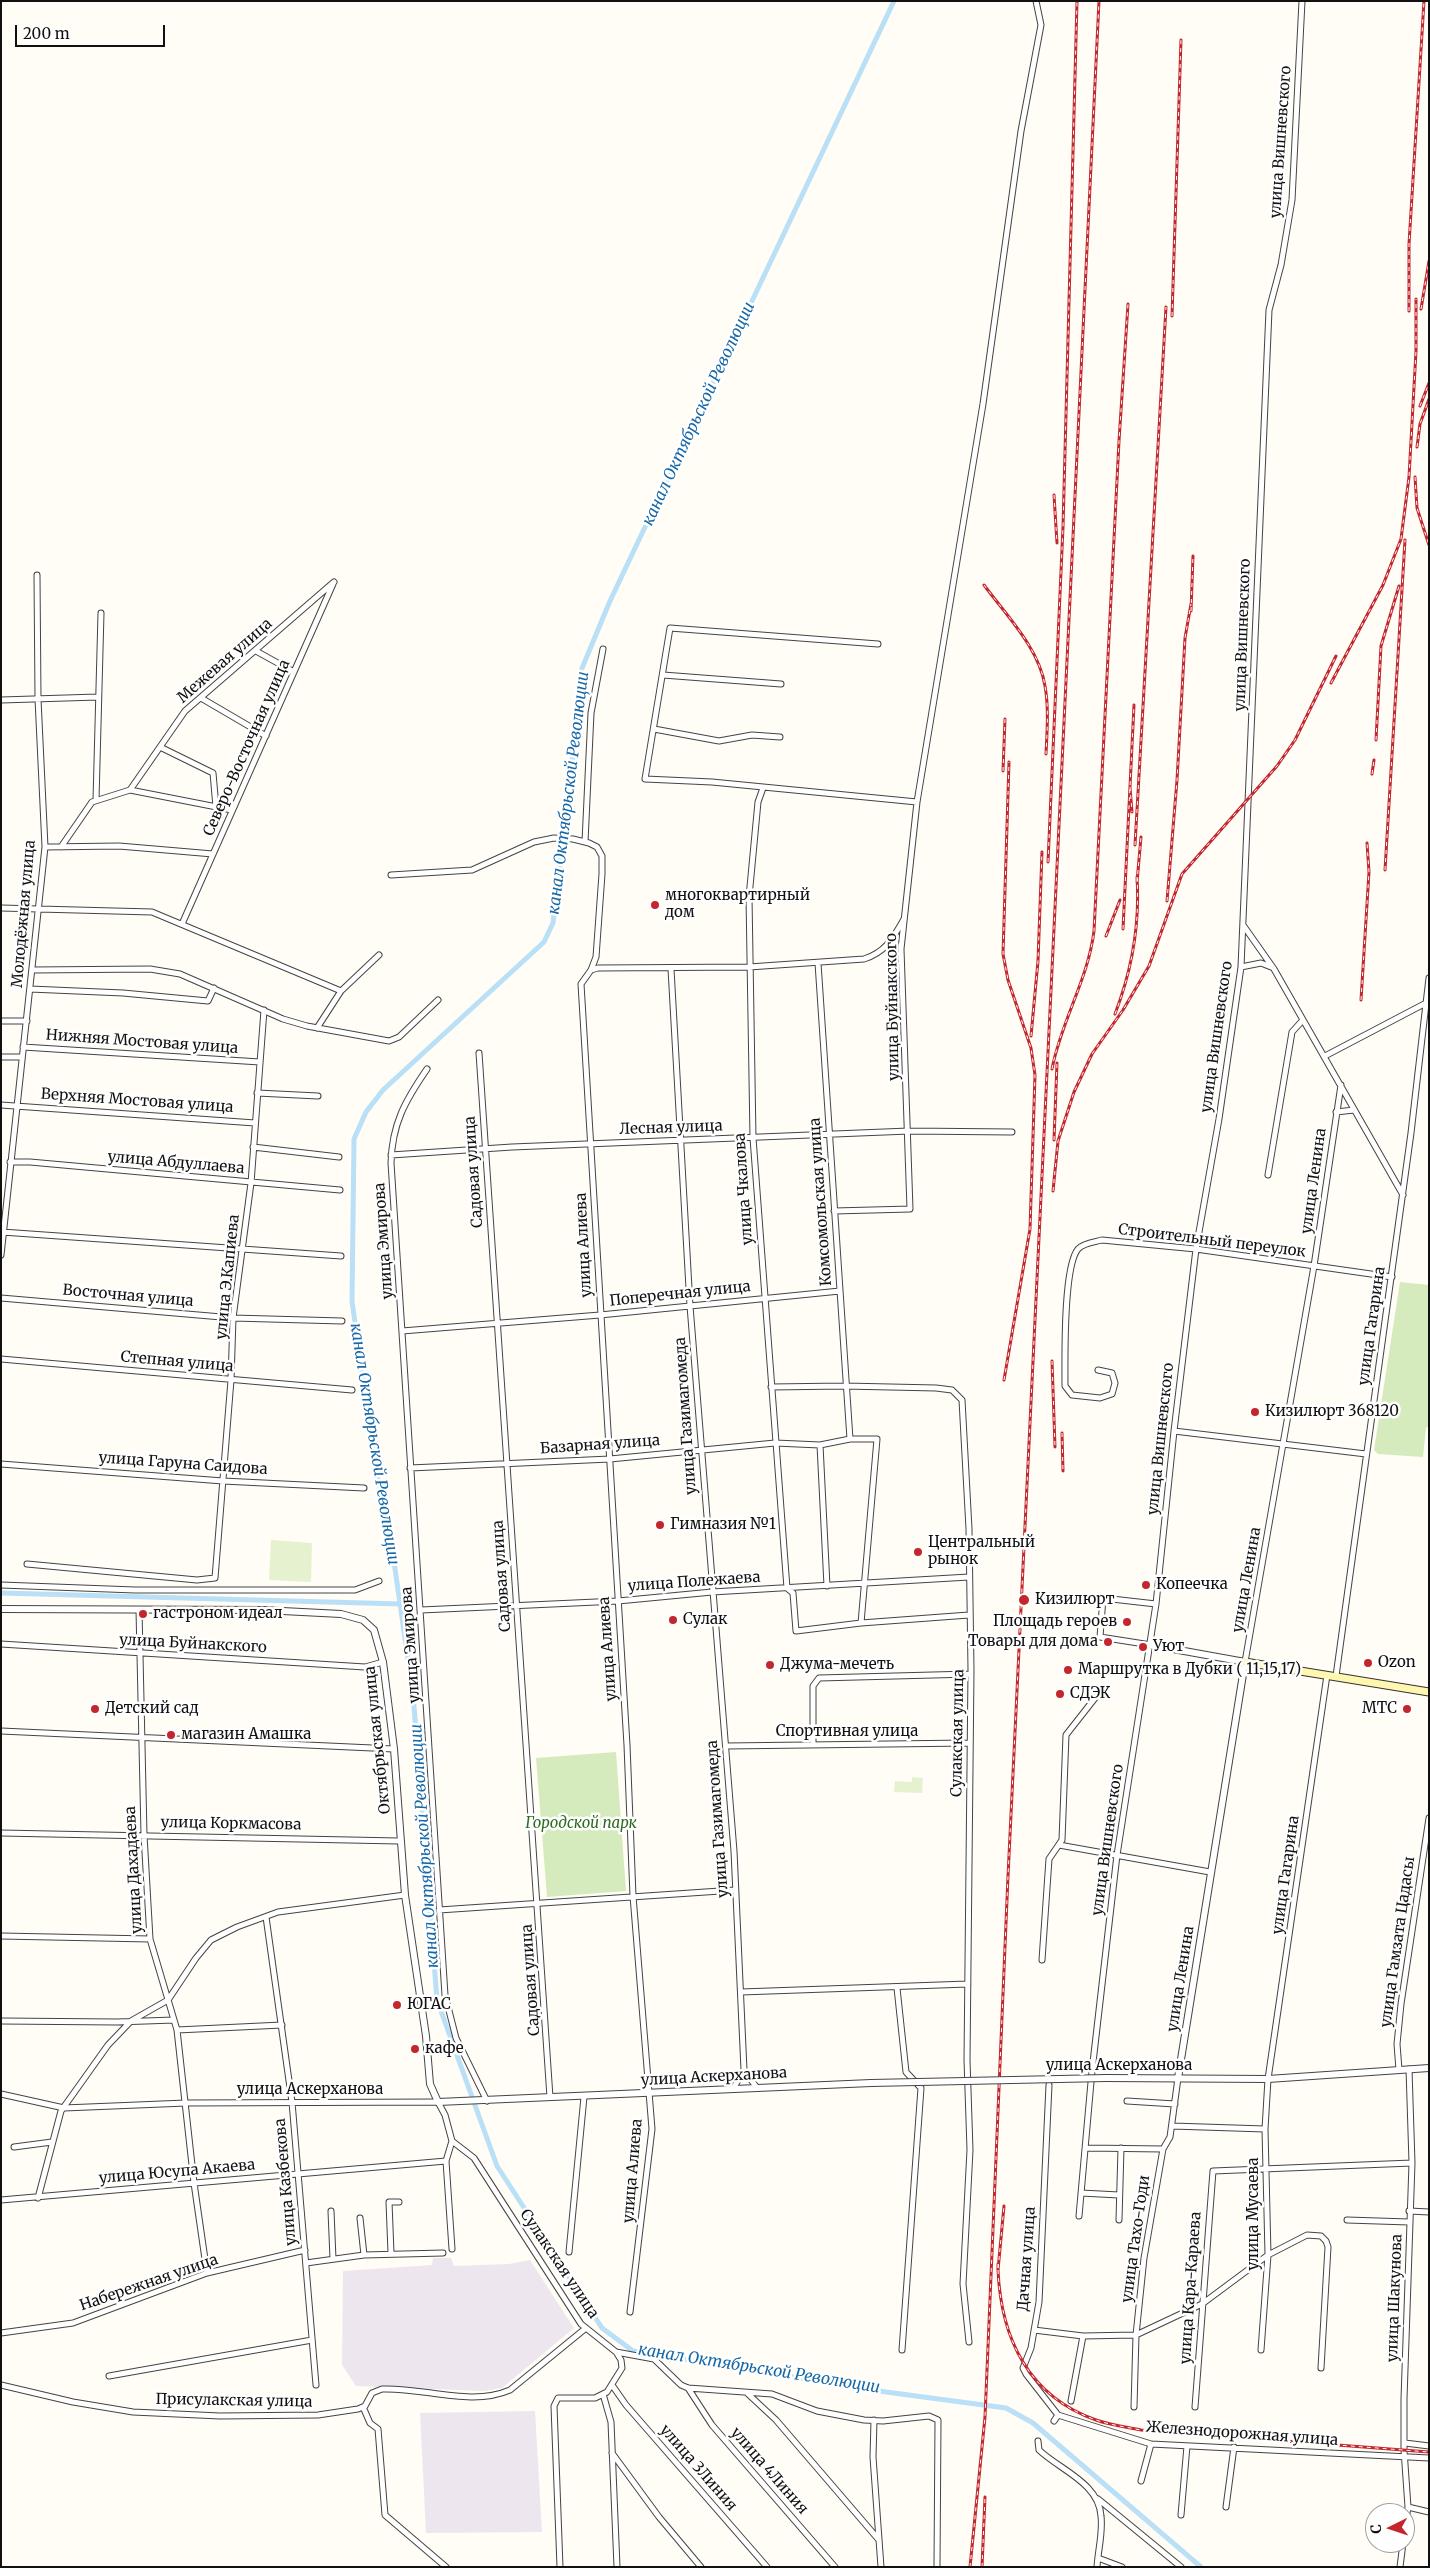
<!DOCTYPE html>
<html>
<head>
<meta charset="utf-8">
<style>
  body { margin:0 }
  #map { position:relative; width:1430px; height:2568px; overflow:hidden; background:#fffdf5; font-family:Merriweather,serif }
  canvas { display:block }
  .frame { position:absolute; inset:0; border:2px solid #111; pointer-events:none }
  .north { position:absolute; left:1365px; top:2503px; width:50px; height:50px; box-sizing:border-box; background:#fff; border:1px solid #a0a0a0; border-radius:50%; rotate:266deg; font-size:14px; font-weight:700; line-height:20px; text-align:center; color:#111 }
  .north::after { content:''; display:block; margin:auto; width:18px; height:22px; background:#c4262e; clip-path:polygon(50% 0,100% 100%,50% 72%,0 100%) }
  .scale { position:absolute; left:15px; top:25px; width:150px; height:22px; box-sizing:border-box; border:2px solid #111; border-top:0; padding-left:6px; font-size:15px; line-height:18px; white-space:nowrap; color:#111; -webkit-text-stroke:4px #fff; paint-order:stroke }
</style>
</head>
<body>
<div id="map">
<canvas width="1430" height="2568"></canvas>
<div class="frame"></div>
<div class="north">С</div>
<div class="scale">200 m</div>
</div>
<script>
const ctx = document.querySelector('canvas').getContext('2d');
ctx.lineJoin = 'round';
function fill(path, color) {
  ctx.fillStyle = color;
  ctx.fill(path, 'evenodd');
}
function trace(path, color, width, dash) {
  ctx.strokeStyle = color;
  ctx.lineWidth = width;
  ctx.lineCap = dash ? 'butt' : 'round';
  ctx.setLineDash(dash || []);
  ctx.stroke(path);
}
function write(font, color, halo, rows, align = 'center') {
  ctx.font = font + ' Merriweather,serif';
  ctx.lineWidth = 5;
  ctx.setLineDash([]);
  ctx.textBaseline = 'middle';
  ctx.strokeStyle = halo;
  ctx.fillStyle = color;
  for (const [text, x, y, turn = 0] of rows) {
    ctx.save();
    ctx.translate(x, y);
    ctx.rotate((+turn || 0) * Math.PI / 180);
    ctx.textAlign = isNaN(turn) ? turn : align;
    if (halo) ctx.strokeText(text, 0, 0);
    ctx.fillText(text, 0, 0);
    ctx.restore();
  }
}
fill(new Path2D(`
  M433 2258H451L454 2266 509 2264 530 2260 574 2328 502 2388 484 2391 356 2386 342 2365 343 2271 432 2265Z
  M535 2411 542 2532 426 2533 420 2413Z`), '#eee6ef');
fill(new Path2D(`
  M1400 1282 1429 1285V1426L1426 1428 1423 1457 1378 1454 1374 1450Z
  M616 1752 626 1891 547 1897 536 1758Z`), '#d5ebbd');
fill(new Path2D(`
  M271 1540 312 1543 311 1582 269 1580Z
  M912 1777 923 1778 922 1793 894 1792 895 1781 912 1782Z`), '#e6f2cf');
trace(new Path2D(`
  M894 1 610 601 580 673 572 763 553 923 544 942 383 1090 366 1112 354 1139 352 1301 376 1472 388 1520 413 1694 437 2000 497 2166 602 2328 633 2351 886 2392 1006 2408 1033 2423 1201 2567
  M1 1593 401 1604`), '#b9e0f7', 5);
const minor = new Path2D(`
  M878 644 670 628 645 779 712 782 917 802
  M256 651 294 672
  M663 675 781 684
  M201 698 266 736
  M1 700 98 697
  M654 729 719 741 752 735 780 737
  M160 747 213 773 216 807
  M763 788 758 802 749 897 753 1138 787 1588 793 1593 796 1631 861 1623 969 1615
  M130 790 232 810
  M96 800 101 613
  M585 842 591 713 603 649
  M45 847 119 846 213 854
  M61 847 92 802 130 790 185 711 334 582
  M391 875 472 870 534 842 554 838 573 839 589 843 597 847 602 856V874L596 957 591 970
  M1 908 152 912 341 991
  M182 924 333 584
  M1243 925 1274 969 1403 1195
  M818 963 850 1439
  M1241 967 1261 963 1271 967
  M671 969 690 1306 734 1851 744 2070 733 2089
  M32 970 150 969 180 974 283 1019 307 1026 389 1041 399 1037 438 1000
  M30 989 123 993 208 1001 214 988
  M1 1021H27
  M317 1028 341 991 379 955
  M23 1047 260 1062
  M479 1053 550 2097
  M1325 1056 1426 1003
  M1 1057H22
  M427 1069C405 1101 392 1124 391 1163L445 1995 456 2038 487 2101
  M257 1093 318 1096
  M1 1105 255 1123
  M1336 1112 1354 1110
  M253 1147 339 1157
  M391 1155 512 1147 909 1131 1012 1132
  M10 1162H30L340 1190
  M1268 1175 1292 1032 1302 1021
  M834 1211 910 1209 901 949 917 802 983 404 1021 131 1041 25 1036 1
  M2 1232 341 1256
  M1 1255 45 847 38 699 37 575
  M1 1298 233 1318 342 1321
  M402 1331 600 1315 840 1291
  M1 1359 352 1390
  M1098 1370 1112 1373 1115 1383 1112 1394 1100 1398 1072 1395 1065 1386C1065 1360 1063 1267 1078 1249 1083 1243 1095 1242 1102 1240L1196 1249 1392 1277
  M771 1387 844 1386 936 1388 952 1390 962 1400 969 1529 971 1670 967 2060 970 2150 963 2284 969 2342
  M1174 1431 1366 1454
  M1 1464 223 1481 364 1488
  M410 1468 610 1459 775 1443 820 1445
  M27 1564 197 1580 215 1578 231 1380 233 1318 251 1183 264 1010
  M1 1585 135 1590H355L379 1581
  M827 1586 820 1445 850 1439H877L861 1623
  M139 1610 144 1835 150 1939 177 2030 194 2183 207 2273
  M421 1610 618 1601 712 1592 969 1577
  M1 1644 365 1667 383 1662
  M1151 1645 1100 1637 1103 1598 1156 1604
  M1245 1662 1314 1266 1341 1085
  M1336 1676 1411 1133 1429 978
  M1 1731 394 1749
  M813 1745V1686L819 1678 971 1674
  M726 1746 969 1743
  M1 1833 399 1841
  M1059 1845 1210 1872
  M439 1910 735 1890
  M266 1917 292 2102 316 2385
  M1 1936 150 1939
  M1042 1960 1049 1859 1062 1840 1066 1735 1099 1693
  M897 1988 906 2072 921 2088 902 2350
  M741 1992 968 1984
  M1 2021 117 2022 174 2020
  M177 2030 282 2025
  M744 2070 757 2088
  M1399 2070 1397 2044 1401 2004 1429 1818
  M1049 2085 1039 2302 1031 2348 1023 2368 1026 2374 1058 2415 1054 2421
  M1 2094 64 2108 186 2103 438 2102 445 2115 452 2141 446 2161 452 2249
  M1127 2101 1175 2104
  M1172 2126 1265 2129
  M452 2141 474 2158 581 2324 616 2352 621 2360 622 2368 607 2392 595 2398H558L554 2406 560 2567
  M14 2147 52 2142
  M1086 2148 1163 2149
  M1081 2193 1119 2195
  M38 2198 61 2111 108 2045 131 2021 168 2000 196 1958 211 1940 237 1927 278 1912 405 1895
  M1 2200 446 2161
  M331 2211 333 2259
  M1409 2211 1429 2212
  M1079 2216 1092 2071 1117 1855 1156 1604 1174 1431 1196 1249 1219 1119 1241 967 1269 310 1281 265 1292 200 1302 1
  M360 2218 364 2255
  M1119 2220 1121 2148
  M1347 2220 1409 2222
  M569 2252 584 2097
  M391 2253 389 2202H399
  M306 2263 364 2255 443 2253
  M630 2312 652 2129 633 1896 627 1745 581 984 591 970 598 968 749 967 864 959C886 952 893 938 904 919
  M1034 2330 1083 2336 1136 2335 1202 2304 1268 2255 1307 2235 1321 2236 1326 2241 1328 2247 1321 2368
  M1 2333 73 2323 207 2273 305 2250
  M1261 2350 1268 2255 1265 2129 1268 2079 1327 1675
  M616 2352 654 2359 681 2385 688 2388 772 2394 817 2411 864 2420 883 2421 929 2416 938 2420 937 2567
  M109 2376 312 2340
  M1 2385 73 2402 133 2412 220 2416 318 2415 358 2409 365 2406 372 2393 382 2389C423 2387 471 2407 510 2390L586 2328
  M612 2385 626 2405 767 2567
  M688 2388 712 2425 835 2567
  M747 2393 776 2420 879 2540
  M603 2394 611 2422 617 2567
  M1071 2401 1083 2336
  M363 2407 370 2423 378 2429 385 2515 446 2567
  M1134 2407 1136 2335 1144 2258 1163 2149 1170 2137 1178 2078
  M1195 2407 1213 2171 1412 2163
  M1058 2415 1151 2444 1429 2458
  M874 2420 873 2457 881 2567
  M1038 2441 1039 2450C1060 2470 1099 2483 1101 2516 1103 2533 1098 2550 1097 2567
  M1405 2443 1429 2446
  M612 2453 659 2517 701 2567
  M1141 2481 1151 2444
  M1098 2499 1181 2567
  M1226 2507 1234 2447
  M1408 2507 1429 2512
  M1181 2515 1187 2446
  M1405 2527 1408 2507 1404 2450V2399L1412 2163 1409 2069
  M1098 2558 1122 2567
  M1400 2567 1403 2543`);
const tertiary = new Path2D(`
  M1 1609 263 1610 341 1614 363 1620 374 1630 383 1662 394 1749 405 1895 426 2036 430 2084 438 2102 871 2083
  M1151 1645 1245 1662 1178 2078
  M1106 2078 1268 2079 1429 2068`);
const secondary = new Path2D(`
  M1245 1662 1429 1692`);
trace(minor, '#444', 7);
trace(tertiary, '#444', 8);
trace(secondary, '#333', 9);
trace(minor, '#fff', 5);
trace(tertiary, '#fff', 6);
trace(secondary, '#fff6b0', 7);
const rail = new Path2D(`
  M1421 309 1429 261
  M1409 311V244L1424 1
  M1172 316 1181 40
  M1420 406 1429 383
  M1417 447 1420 424 1429 399
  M1415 477 1417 508 1429 545
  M1054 495 1057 543
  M984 585C1006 615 1039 648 1045 686 1049 708 1047 732 1046 754
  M1191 611 1193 556
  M1331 683 1383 585 1401 539 1409 477 1416 351V299
  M1376 740 1381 646 1399 586
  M1003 771 1005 719
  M1372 774 1374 760
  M1130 787 1132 812
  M1135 845 1166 307
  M1048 862 1063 527 1077 1
  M1385 870 1405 540
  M1137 882 1141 837
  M1167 901 1177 780 1185 638 1191 604
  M1123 929 1134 705
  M1106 936 1120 900
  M1361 1000 1369 872 1367 843
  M1115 1014C1132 970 1140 924 1137 877
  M1031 1036 1038 961 1042 852
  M1052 1069C1061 1021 1088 980 1094 931L1119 441 1128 304
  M1054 1140 1057 1063
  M1053 1191 1058 1141 1074 1092 1092 1054 1123 1010 1149 966 1182 874 1277 766 1295 740 1336 656
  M1052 1361 1055 1447
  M1004 1380 1030 1229 1035 1075 1031 1048 1008 980 1003 954 1009 762
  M1062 1433 1063 1471
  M998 2264V2270L1004 2206
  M998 2270C1001 2338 1028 2396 1096 2420 1110 2425 1126 2427 1141 2430L1429 2452
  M970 2567 985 2417 1008 1876 1099 1
  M982 2567 985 2497`);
trace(rail, '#c4262e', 3);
trace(rail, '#fff', 1, [4]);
const tertiaryBridge = new Path2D(`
  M871 2083 1106 2078`);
trace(tertiaryBridge, '#444', 8, []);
trace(tertiaryBridge, '#fff', 6);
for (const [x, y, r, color] of [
  [655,905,5,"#c4262e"],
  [1255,1412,5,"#c4262e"],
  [660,1525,5,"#c4262e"],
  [918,1552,5,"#c4262e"],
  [1146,1585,5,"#c4262e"],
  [1024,1600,6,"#c4262e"],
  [143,1614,5,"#c4262e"],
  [673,1620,5,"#c4262e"],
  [1127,1622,5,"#c4262e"],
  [1108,1642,5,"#c4262e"],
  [1143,1647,5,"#c4262e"],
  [1368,1663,5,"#c4262e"],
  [770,1665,5,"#c4262e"],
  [1068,1670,5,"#c4262e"],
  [1060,1694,5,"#c4262e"],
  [95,1709,5,"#c4262e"],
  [1407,1709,5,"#c4262e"],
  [171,1735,5,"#c4262e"],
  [397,2005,5,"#c4262e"],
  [415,2049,5,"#c4262e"]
]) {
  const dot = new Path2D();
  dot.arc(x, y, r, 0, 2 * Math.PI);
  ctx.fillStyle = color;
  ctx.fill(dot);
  trace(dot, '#fff', 2);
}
write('15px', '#111', '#fff', [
  ["улица Вишневского",1281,142,-86],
  ["улица Вишневского",1243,635,-88],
  ["Межевая улица",225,661,-41],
  ["Северо-Восточная улица",247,748,-66],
  ["Молодёжная улица",24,914,-85],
  ["улица Буйнакского",893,1007,-91],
  ["улица Вишневского",1217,1037,-82],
  ["Нижняя Мостовая улица",142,1042,4],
  ["Верхняя Мостовая улица",137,1101,4],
  ["Лесная улица",671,1128,-2],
  ["улица Абдуллаева",176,1163,5],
  ["Садовая улица",474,1172,-94],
  ["улица Ленина",1314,1181,-82],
  ["улица Чкалова",744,1189,-94],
  ["Комсомольская улица",821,1202,-94],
  ["улица Эмирова",384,1241,-94],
  ["Строительный переулок",1212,1241,7],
  ["улица Алиева",584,1245,-93],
  ["улица Э.Капиева",228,1277,-84],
  ["Поперечная улица",680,1294,-6],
  ["Восточная улица",128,1296,5],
  ["улица Гагарина",1372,1326,-82],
  ["Степная улица",177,1362,5],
  ["улица Газимагомеда",686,1416,-94],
  ["улица Вишневского",1161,1439,-84],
  ["Базарная улица",600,1445,-4],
  ["улица Гаруна Саидова",183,1464,4],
  ["Садовая улица",502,1576,-94],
  ["улица Ленина",1247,1580,-80],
  ["улица Полежаева",694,1582,-4],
  ["улица Буйнакского",193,1644,3],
  ["улица Эмирова",411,1645,-94],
  ["улица Алиева",608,1649,-94],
  ["Спортивная улица",847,1732],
  ["Сулакская улица",958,1733,-89],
  ["Октябрьская улица",378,1740,-96],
  ["улица Газимагомеда",718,1819,-94],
  ["улица Коркмасова",231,1824,1],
  ["улица Вишневского",1108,1840,-82],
  ["улица Дахадаева",134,1870,-93],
  ["улица Гагарина",1286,1875,-82],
  ["улица Гамзата Цадасы",1398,1942,-82],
  ["улица Ленина",1181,1979,-81],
  ["Садовая улица",531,1980,-94],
  ["улица Аскерханова",1119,2066],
  ["улица Аскерханова",714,2077,-3],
  ["улица Аскерханова",310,2090],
  ["улица Алиева",633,2171,-85],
  ["улица Юсупа Акаева",177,2172,-5],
  ["улица Казбекова",286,2182,-95],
  ["улица Мусаева",1254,2214,-90],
  ["улица Тахо-Годи",1136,2239,-82],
  ["Дачная улица",1027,2259,-86],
  ["Сулакская улица",559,2264,56],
  ["Набережная улица",149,2283,-19],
  ["улица Кара-Караева",1191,2288,-86],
  ["улица Шакунова",1395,2298,-88],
  ["Присулакская улица",234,2401,1],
  ["Железнодорожная улица",1242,2434,4],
  ["улица 3Линия",698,2468,49],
  ["улица 4Линия",769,2471,49]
]);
write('15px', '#111', '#fff', [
  ["многоквартирный",665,896],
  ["дом",665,913],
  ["Кизилюрт 368120",1265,1412],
  ["Гимназия №1",670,1525],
  ["Центральный",928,1543],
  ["рынок",928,1560],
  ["Копеечка",1156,1585],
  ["Кизилюрт",1035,1600],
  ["гастроном идеал",153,1614],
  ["Сулак",683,1620],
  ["Площадь героев",1117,1622,"right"],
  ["Товары для дома",1098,1642,"right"],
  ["Уют",1153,1647],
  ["Ozon",1378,1663],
  ["Джума-мечеть",780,1665],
  ["Маршрутка в Дубки ( 11,15,17)",1078,1670],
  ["СДЭК",1070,1694],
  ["Детский сад",105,1709],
  ["МТС",1397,1709,"right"],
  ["магазин Амашка",181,1735],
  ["ЮГАС",407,2005],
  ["кафе",425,2049]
], 'left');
write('italic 15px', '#2f6b1f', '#fff', [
  ["Городской парк",581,1824]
]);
write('italic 16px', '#1768a6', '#fff', [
  ["канал Октябрьской Революции",699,414,-65],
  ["канал Октябрьской Революции",569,793,-83],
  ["канал Октябрьской Революции",374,1444,81],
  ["канал Октябрьской Революции",425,1846,-94],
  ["канал Октябрьской Революции",759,2369,9]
]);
</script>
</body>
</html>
